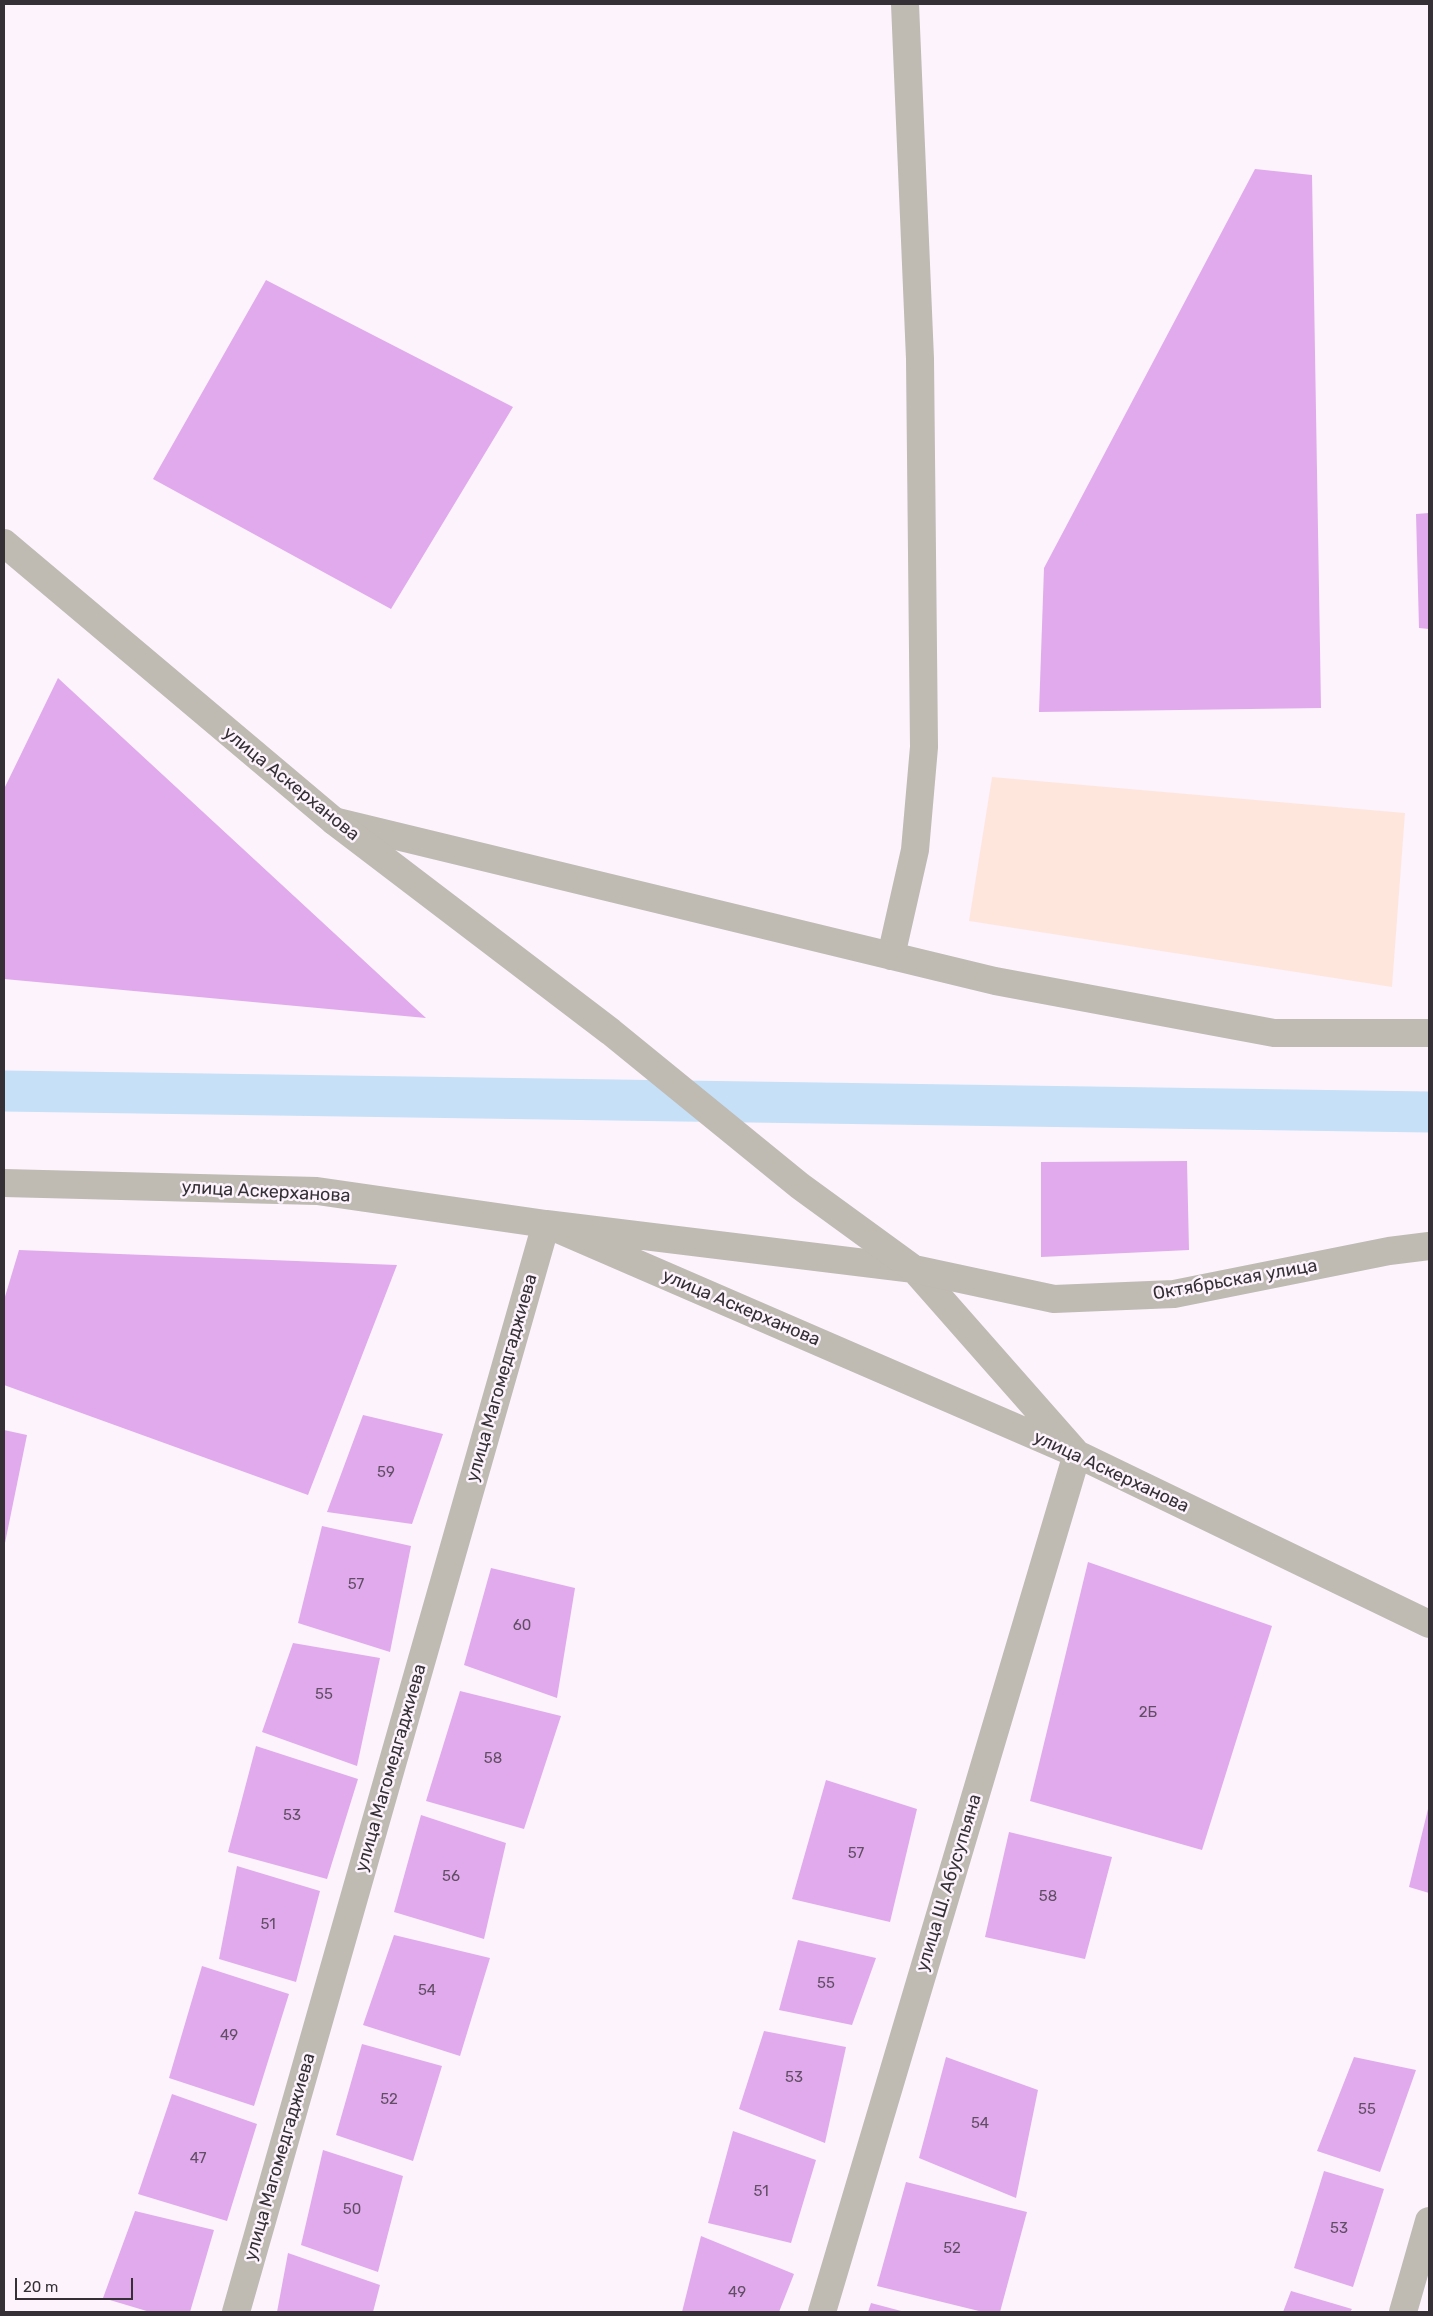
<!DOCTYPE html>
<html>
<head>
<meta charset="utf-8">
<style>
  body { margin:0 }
  #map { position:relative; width:1433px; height:2316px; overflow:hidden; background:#fcf3fd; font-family:Rubik,sans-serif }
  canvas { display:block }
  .frame { position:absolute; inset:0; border:5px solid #352f36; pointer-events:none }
  .scale { position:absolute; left:15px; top:2278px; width:118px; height:22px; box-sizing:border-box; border:2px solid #352f36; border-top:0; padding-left:6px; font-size:15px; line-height:18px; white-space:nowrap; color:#352f36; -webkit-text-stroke:4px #fcf3fd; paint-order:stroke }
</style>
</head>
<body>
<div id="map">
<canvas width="1433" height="2316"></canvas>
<div class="frame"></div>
<div class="scale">20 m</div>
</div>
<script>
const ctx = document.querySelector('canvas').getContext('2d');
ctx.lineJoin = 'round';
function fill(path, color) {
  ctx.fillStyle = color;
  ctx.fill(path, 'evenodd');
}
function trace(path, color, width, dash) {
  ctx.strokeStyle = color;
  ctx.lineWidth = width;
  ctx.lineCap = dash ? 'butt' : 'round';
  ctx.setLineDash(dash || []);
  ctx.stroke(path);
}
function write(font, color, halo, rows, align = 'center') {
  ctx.font = font + ' Rubik,sans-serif';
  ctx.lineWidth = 5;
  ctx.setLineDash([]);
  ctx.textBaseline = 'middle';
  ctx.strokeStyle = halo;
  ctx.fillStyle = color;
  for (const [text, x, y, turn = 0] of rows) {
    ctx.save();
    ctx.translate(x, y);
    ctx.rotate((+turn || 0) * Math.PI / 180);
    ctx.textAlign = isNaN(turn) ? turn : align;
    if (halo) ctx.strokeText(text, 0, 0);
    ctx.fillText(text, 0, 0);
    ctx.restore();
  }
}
fill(new Path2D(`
  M992 777 1405 813 1392 987 969 921Z`), '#ffe6dd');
trace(new Path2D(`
  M4 1091 1429 1112`), '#c5e0f7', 41);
fill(new Path2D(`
  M1255 169 1312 175 1321 708 1039 712 1044 568Z
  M266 280 513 407 391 609 153 479Z
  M1429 513V629L1419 628 1416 514Z
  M58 678 426 1018 4 979V789Z
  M1187 1161 1189 1250 1041 1257V1162Z
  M19 1250 397 1265 308 1495 4 1385V1300Z
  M363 1415 443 1434 412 1524 327 1512Z
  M4 1430 27 1435 5 1543H4Z
  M322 1526 411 1546 390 1652 298 1623Z
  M1088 1562 1272 1626 1202 1850 1030 1801Z
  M491 1568 575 1588 557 1698 464 1665Z
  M293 1643 380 1658 357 1766 262 1732Z
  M460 1691 561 1716 524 1829 426 1801Z
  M256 1746 358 1779 327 1879 228 1852Z
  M826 1780 917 1809 890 1922 792 1899Z
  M1428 1809 1429 1810V1893L1409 1887Z
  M421 1815 506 1843 484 1939 394 1912Z
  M1009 1832 1112 1857 1085 1959 985 1937Z
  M237 1866 320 1891 296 1982 219 1959Z
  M394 1935 490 1958 460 2056 363 2025Z
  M798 1940 876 1958 852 2025 779 2010Z
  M202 1966 289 1994 254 2106 169 2078Z
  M764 2031 846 2047 825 2143 739 2109Z
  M362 2044 442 2066 413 2161 336 2135Z
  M946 2057 1038 2090 1016 2198 919 2158Z
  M1354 2057 1416 2070 1380 2172 1317 2151Z
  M172 2094 257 2124 227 2221 138 2194Z
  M733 2131 816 2160 791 2243 708 2223Z
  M323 2150 403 2176 378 2272 301 2245Z
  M1324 2171 1384 2189 1353 2287 1294 2268Z
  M906 2182 1027 2212 1000 2312H983L877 2286Z
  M135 2211 214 2230 190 2312H150L103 2298Z
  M701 2236 794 2274 779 2312H682Z
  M288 2253 380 2285 373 2312H277Z
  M1291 2291 1352 2309 1350 2312H1283Z
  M871 2303 905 2312H868Z`), '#e1aaec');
trace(new Path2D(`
  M334 821 995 981 1274 1033H1429
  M891 956 915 850 924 747 920 359 905 4
  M4 1183 317 1191 546 1224 1077 1454 1429 1624
  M236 2312 546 1224 914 1269 1077 1454 822 2312
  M1403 2312 1429 2221`), '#bfbab2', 28);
trace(new Path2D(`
  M4 543 334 821 611 1032 800 1186 914 1269 1054 1299 1174 1294 1389 1251 1429 1246`), '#bfbab2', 28);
write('15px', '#604e64', null, [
  ["59",386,1473],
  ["57",356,1585],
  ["60",522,1626],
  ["55",324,1695],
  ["2Б",1148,1713],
  ["58",493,1759],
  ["53",292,1816],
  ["57",856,1854],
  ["56",451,1877],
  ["58",1048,1897],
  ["51",268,1925],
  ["55",826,1984],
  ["54",427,1991],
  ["49",229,2036],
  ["53",794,2078],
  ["52",389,2100],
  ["55",1367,2110],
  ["54",980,2124],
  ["47",198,2159],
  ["51",761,2192],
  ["50",352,2210],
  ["53",1339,2229],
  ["52",952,2249],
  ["49",737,2293]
]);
write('18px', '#352f36', '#fcf3fd', [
  ["улица Аскерханова",291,784,39],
  ["улица Аскерханова",266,1192,3],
  ["Октябрьская улица",1235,1280,-10],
  ["улица Аскерханова",741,1308,23],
  ["улица Магомедгаджиева",502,1378,-74],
  ["улица Аскерханова",1111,1472,25],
  ["улица Магомедгаджиева",391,1768,-74],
  ["улица Ш. Абусупьяна",949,1883,-73],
  ["улица Магомедгаджиева",280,2157,-74]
]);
</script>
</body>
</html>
